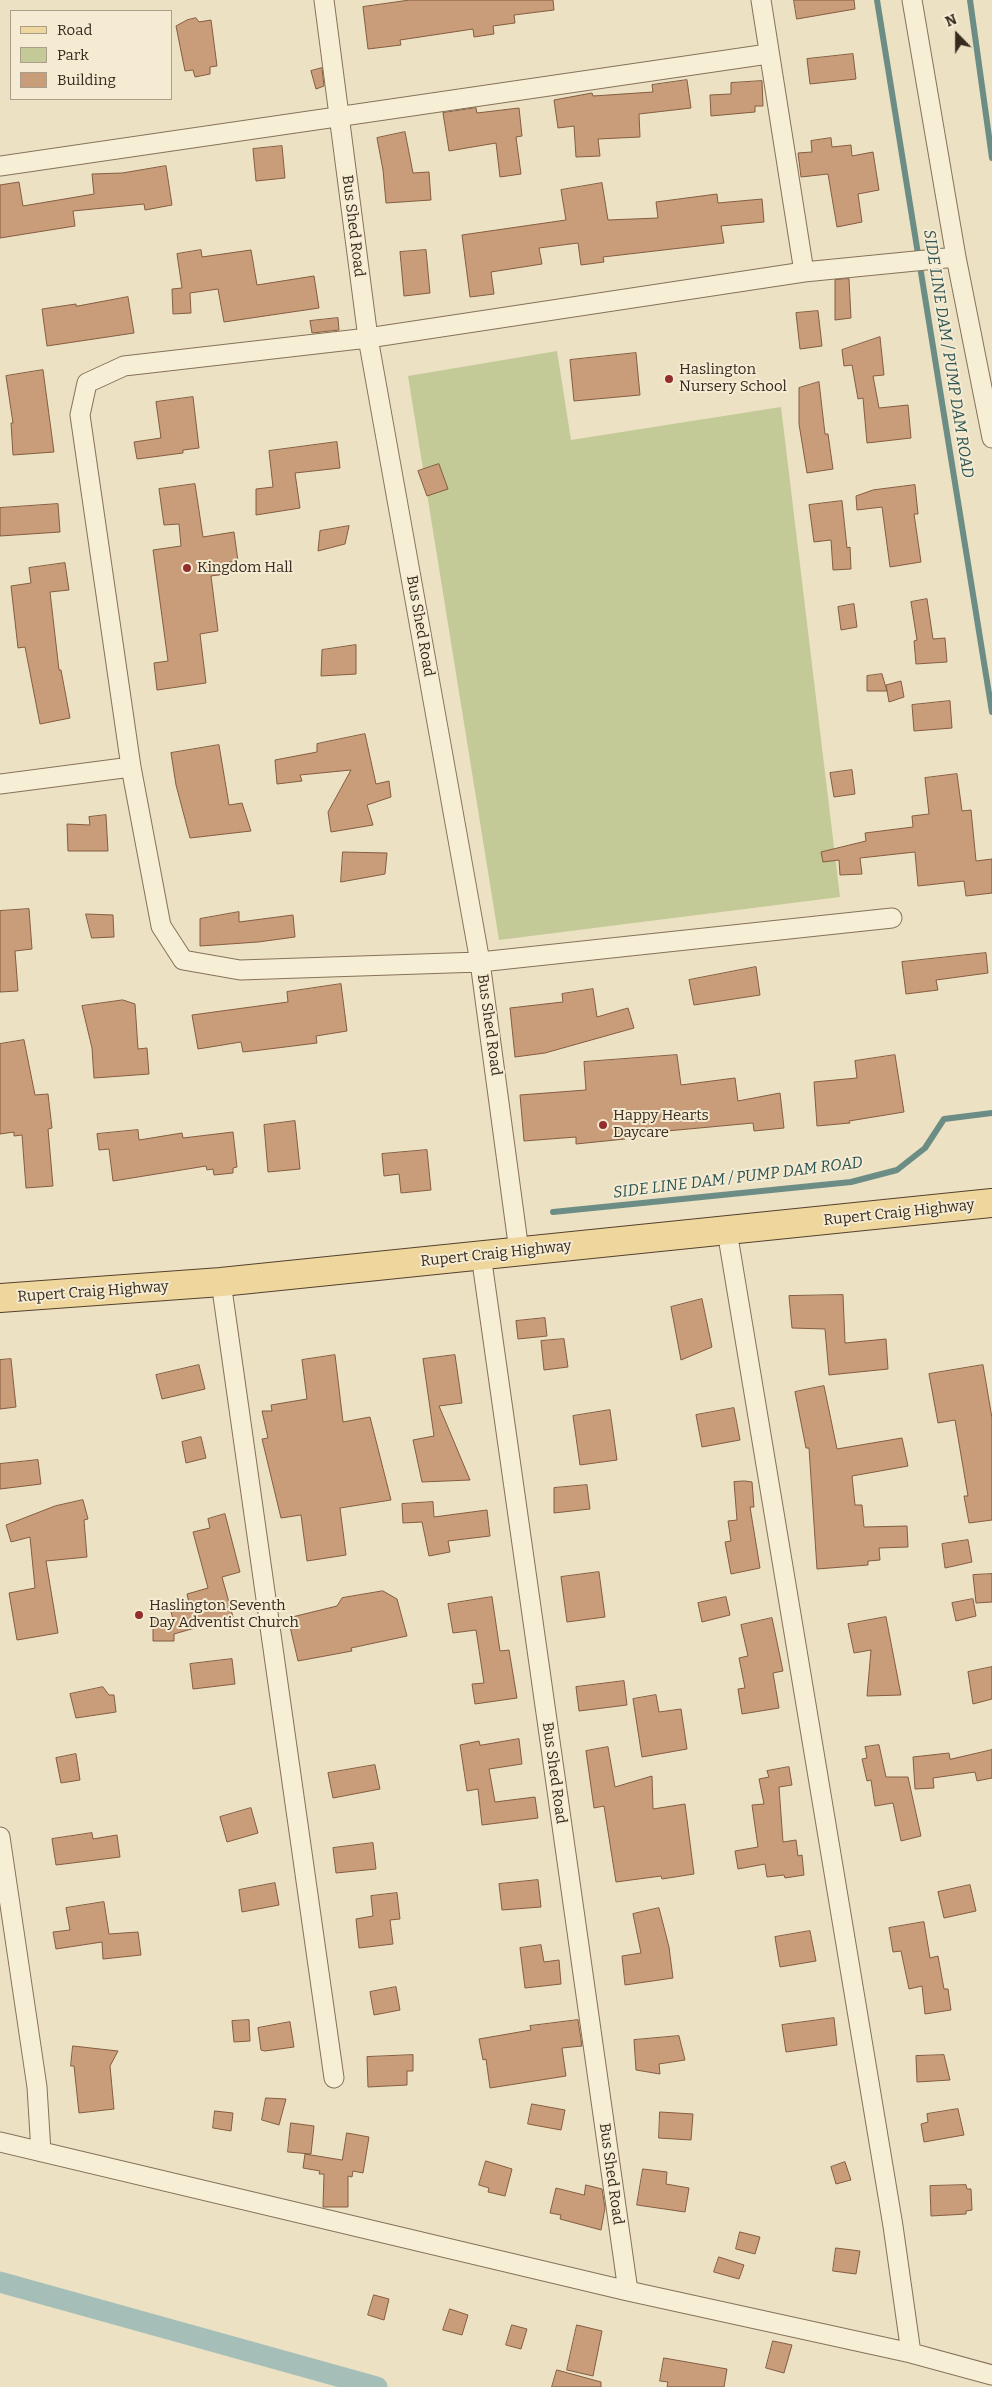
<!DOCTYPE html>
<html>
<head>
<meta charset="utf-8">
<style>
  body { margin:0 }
  #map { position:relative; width:992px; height:2387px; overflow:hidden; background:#ece1c3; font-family:Bitter,serif }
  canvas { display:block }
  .legend { position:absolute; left:10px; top:10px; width:162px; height:90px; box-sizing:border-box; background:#f4ebd2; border:1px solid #a89e8a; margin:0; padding:6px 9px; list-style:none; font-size:15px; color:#362a1e }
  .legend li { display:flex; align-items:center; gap:10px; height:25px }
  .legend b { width:25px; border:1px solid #a89e8a }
  .north { position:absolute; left:932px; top:10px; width:50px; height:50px; -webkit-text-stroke:4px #f4ebd2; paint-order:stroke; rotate:338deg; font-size:14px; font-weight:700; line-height:20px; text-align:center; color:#362a1e }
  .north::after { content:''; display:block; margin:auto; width:18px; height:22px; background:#362a1e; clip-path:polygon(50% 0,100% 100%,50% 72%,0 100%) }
</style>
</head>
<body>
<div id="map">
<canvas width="992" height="2387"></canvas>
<ul class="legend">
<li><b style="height:6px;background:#eed69c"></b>Road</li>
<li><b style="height:14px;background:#c3ca97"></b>Park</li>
<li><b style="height:14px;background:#c99c7a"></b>Building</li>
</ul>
<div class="north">N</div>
</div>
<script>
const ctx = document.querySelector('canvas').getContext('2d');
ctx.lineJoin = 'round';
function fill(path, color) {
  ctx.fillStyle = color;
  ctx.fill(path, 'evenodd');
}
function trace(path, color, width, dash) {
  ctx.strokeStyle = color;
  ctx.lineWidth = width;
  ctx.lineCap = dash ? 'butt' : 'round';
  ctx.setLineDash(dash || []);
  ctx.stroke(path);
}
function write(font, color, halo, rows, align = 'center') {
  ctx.font = font + ' Bitter,serif';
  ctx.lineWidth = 4;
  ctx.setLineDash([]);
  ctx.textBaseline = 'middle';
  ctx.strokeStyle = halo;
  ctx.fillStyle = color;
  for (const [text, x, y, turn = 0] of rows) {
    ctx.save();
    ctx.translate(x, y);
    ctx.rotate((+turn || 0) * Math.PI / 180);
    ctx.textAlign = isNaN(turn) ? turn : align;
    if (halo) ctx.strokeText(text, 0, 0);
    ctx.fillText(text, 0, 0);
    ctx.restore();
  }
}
fill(new Path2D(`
  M557 351 571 440 781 407 840 897 499 940 408 376Z`), '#c3ca97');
trace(new Path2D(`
  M877 0 992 712
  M970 0 992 158
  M553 1212 851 1182 897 1170 925 1148 944 1119 992 1113`), '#6c8d85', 6);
trace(new Path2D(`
  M0 2282 377 2387`), '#a5bfb8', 21);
const building = new Path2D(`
  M410 0H553L554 10 514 15 515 23 493 26 494 34 474 37 473 29 400 40 401 45 368 49 363 7Z
  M794 0H854L855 9 797 19Z
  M196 18 199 22 211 20 217 66 210 67V74L195 77 193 70 185 71 176 26 187 20Z
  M853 54 856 79 810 84 807 59Z
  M322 68 324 86 316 89 311 71Z
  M687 80 691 108 639 114 640 137 598 139 600 156 576 157 574 126 558 128 554 100 592 93 593 96 653 92 652 85Z
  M762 81 763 106H755V112L711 116 710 95 731 94V83Z
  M476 108 477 113 519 108 522 136 516 137 521 174 500 177 496 143 449 151 443 113Z
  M405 132 413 173 429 172 431 200 386 203 383 170 377 138Z
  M831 138 832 147 851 145 852 156 873 152 879 190 858 194 862 222 837 227 828 174 801 177 798 153 812 152 811 141Z
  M282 146 285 178 256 181 253 149Z
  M166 166 172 205 145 210 144 204 73 211 75 226 0 238V185L19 182 23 206 94 194 92 174 122 173Z
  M602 183 608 220 658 218 656 202 717 194 718 203 762 199 764 222 721 226 724 243 603 257 604 262 581 265 578 243 539 248 542 264 491 272 494 294 470 297 462 235 566 220 561 190Z
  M201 250 202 257 251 250 257 285 314 276 319 308 224 322 218 289 190 293 191 313 173 314 172 289 182 288 177 254Z
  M426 250 430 293 404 296 400 252Z
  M849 279 851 318 835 320V280Z
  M128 297 134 333 47 346 42 309 76 304V306Z
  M818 311 822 346 800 349 796 313Z
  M338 318 339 330 312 333 310 321Z
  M880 337 884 375 873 376 879 408 908 405 911 438 867 443 863 398 858 399 852 365 844 366 842 350Z
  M636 353 640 395 574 401 570 360Z
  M43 370 54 452 13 455 11 423H13L6 376Z
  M819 382 825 434H828L833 469 807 473 799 424V388Z
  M193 397 199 448 183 450V453L137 459 134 442 161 438 156 402Z
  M337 442 340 468 295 473 300 508 256 515V489L273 487 269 451Z
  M439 464 448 489 427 496 418 471Z
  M195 484 203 537 234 532 238 561 224 563 226 574 211 576 218 631 200 634 206 683 157 690 154 663 168 661 153 550 181 546 179 524 164 525 159 489Z
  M915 485 918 514H914L921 562 890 567 882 507 857 510 856 496 873 490Z
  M842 501 847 548 850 547 851 569 833 570 831 540 814 542 809 505Z
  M58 504 60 532 0 536V508Z
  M349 526 345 544 318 551 320 531Z
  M65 563 69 590 50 592 59 670H61L70 718 40 724 25 647 18 648 11 586 31 583 29 568Z
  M927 599 933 639 945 638 947 662 916 664 914 641 917 640 911 602Z
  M854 604 857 627 841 630 838 607Z
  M356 645V674L321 676 322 650Z
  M882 674 887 691 886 685 901 681 904 697 889 702 887 691H867V676Z
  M950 701 952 728 914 731 912 705Z
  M365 734 376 784 389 781 391 797 367 805 373 825 331 832 328 812 351 770 300 775 302 781 277 784 275 760 317 752V744Z
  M219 745 229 805 242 803 251 831 190 838 176 785 171 753Z
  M852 770 855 794 834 797 830 773Z
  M957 774 962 811 971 810 976 861 992 859V893L966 896 964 881 918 886 915 852 860 858 862 874 840 875 839 860 823 862 821 852 866 841 865 833 913 827 912 816 929 814 925 778Z
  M106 815 108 851H68L67 824 90 825 89 817Z
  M343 852 387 853 385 874 341 882Z
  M29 909 32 949 15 951 18 991 0 992V911Z
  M239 912V922L293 915 295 937 258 942 200 946V919Z
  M86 914 113 915 114 937 92 938Z
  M986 953 988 973 936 980 938 990 906 994 902 962Z
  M756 967 760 995 694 1005 689 980Z
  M341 984 347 1031 316 1036 317 1043 261 1050 243 1052 241 1042 198 1049 192 1015 288 1002 287 992Z
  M593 989 597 1017 628 1008 634 1028 545 1053 515 1057 510 1008 563 1002 562 994Z
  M123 1000 135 1004 138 1049 147 1048 149 1074 94 1078 92 1048 82 1006Z
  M24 1040 35 1095 48 1094 52 1128 48 1129 53 1186 26 1188 22 1135 14 1136V1132L0 1134V1044Z
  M677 1055 681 1085 735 1078 738 1101 780 1093 784 1128 754 1131 753 1123 624 1135 625 1139 576 1144V1137L524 1141 520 1095 586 1090 584 1062Z
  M895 1055 904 1112 849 1121 850 1123 817 1126 814 1082 857 1078 855 1061Z
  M295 1121 300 1169 268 1172 264 1125Z
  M138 1130 139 1140 182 1133 183 1138 233 1132 237 1167 233 1168V1173L214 1175 213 1169 207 1170 206 1166 113 1181 109 1149 99 1150 97 1134Z
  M427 1150 431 1190 401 1193 399 1174 384 1176 382 1154Z
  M843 1295 845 1343 886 1339 888 1369 829 1375 825 1329 792 1328 789 1296Z
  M702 1299 712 1347 681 1360 671 1307Z
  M545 1318 547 1336 518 1339 516 1321Z
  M564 1339 568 1367 544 1370 541 1341Z
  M335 1355 343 1422 370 1417 391 1500 340 1508 346 1555 307 1561 301 1515 281 1518 262 1439 268 1438 262 1411H272L271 1405 307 1399 302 1360Z
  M455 1355 462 1403 439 1406 470 1480 422 1482 413 1440 434 1436 423 1359Z
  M11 1359 16 1407 0 1409V1360Z
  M199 1365 205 1389 162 1399 156 1375Z
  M983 1365 992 1418V1520L969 1523 964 1496H968L955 1420 938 1423 929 1374Z
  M824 1386 837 1449 902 1438 908 1466 852 1476 855 1505H862L864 1527 907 1526 908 1547 879 1548 880 1560 868 1561V1565L817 1569 809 1448H806L795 1392Z
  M734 1408 740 1440 702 1447 696 1415Z
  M610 1410 617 1460 580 1465 573 1416Z
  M201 1437 206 1458 186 1463 182 1442Z
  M38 1460 41 1484 0 1489V1464Z
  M745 1481 752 1482 754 1507H750L760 1568 731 1574 725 1542 731 1541 728 1521 737 1520 734 1482Z
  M587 1485 590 1509 554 1513V1488Z
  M83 1500 88 1519 84 1520 87 1557 46 1561 58 1633 17 1640 9 1593 35 1588 30 1537 11 1542 6 1525 55 1506Z
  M433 1502 434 1517 487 1510 490 1536 448 1541 450 1552 429 1556 422 1522 403 1523 402 1504Z
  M225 1514 240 1572 222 1577 233 1617 174 1634V1641H153V1620L173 1619 170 1608 189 1603 187 1594 208 1588 193 1532 210 1528 208 1519Z
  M968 1540 972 1562 945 1568 942 1544Z
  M599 1572 605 1617 567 1622 561 1577Z
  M992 1574V1602L976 1603 973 1575Z
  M383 1591 397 1599 407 1636 351 1648 352 1651 298 1661 288 1618 337 1606 342 1598Z
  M492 1597 500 1651 509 1650 517 1698 475 1704 472 1684 484 1683 476 1630 453 1633 448 1604Z
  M726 1597 730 1615 702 1622 698 1603Z
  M973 1599 976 1616 956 1621 952 1603Z
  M886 1617 901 1695 867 1696 871 1650 854 1653 848 1624Z
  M772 1618 783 1671 773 1673 779 1708 742 1714 738 1689 745 1688 739 1658 748 1656 741 1625Z
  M232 1659 235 1684 193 1689 190 1664Z
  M992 1667V1699L973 1704 968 1672Z
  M624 1681 627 1705 579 1711 576 1687Z
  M103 1687 109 1695H114L116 1712 76 1718 70 1694Z
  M656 1695 659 1712 681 1709 687 1749 642 1757 633 1699Z
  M519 1739 522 1764 489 1769 495 1802 535 1797 538 1818 482 1825 478 1789 467 1791 460 1745 479 1741 480 1745Z
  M879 1745 886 1777H908L921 1836 901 1841 893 1803 875 1806 871 1780 867 1781 862 1759 867 1758 865 1747Z
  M608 1747 615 1787 652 1776 653 1809 685 1804 694 1874 662 1879 661 1876 616 1882 604 1806 594 1808 586 1751Z
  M992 1750V1778L977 1781 975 1772 933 1778 934 1788 915 1789 913 1757 949 1753 950 1759Z
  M76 1754 80 1780 61 1783 56 1758Z
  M375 1765 380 1789 333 1798 328 1773Z
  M789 1767 792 1785 779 1787 783 1842 796 1840 798 1856 802 1855 804 1875 785 1878 784 1875 767 1877 765 1864 738 1869 735 1851 758 1847 752 1805 764 1804 759 1779 769 1777 767 1771Z
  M251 1808 258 1833 227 1842 220 1817Z
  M92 1833 93 1839 117 1835 120 1857 56 1865 52 1839Z
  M373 1843 376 1869 336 1873 333 1848Z
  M538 1880 541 1907 502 1910 499 1884Z
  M275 1883 279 1905 242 1912 239 1890Z
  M970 1885 976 1911 944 1918 938 1892Z
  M397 1893 400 1919 390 1920 393 1944 359 1948 356 1919 373 1916 371 1896Z
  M104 1902 109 1934 138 1932 141 1955 103 1959 102 1942 56 1949 53 1932 70 1930 66 1908Z
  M659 1908 669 1947 673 1978 625 1985 622 1956 641 1953 633 1914Z
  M924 1922 930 1958 938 1956 944 1989H948L951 2010 925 2014 922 1986 909 1989 901 1951 893 1952 889 1928Z
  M810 1931 816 1961 780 1967 775 1937Z
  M541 1945 544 1962 559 1960 561 1984 525 1988 520 1948Z
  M396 1987 400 2010 374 2015 370 1992Z
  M834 2018 837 2045 786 2052 782 2025Z
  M249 2020 250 2041 234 2042 232 2021Z
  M578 2020 582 2046 562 2048 566 2076 490 2088 486 2059 483 2060 479 2039 531 2030 530 2026Z
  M290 2022 294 2047 265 2051 261 2050 258 2028Z
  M679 2036 685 2060 659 2064 660 2074 636 2070 634 2040Z
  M73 2046 118 2051 110 2066 114 2109 79 2113 74 2066H71Z
  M413 2055V2071H407V2085L368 2087 367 2057Z
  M944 2055 950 2080 917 2082 916 2056Z
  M266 2098 286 2099 279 2125 262 2120Z
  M532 2104 565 2110 561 2130 528 2124Z
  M958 2109 964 2135 924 2142 921 2124 928 2122 927 2114Z
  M215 2111 233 2113 231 2131 213 2128Z
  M660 2112 693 2114 691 2140 659 2138Z
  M291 2123 314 2126 311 2154 288 2152Z
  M347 2133 369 2137 363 2173 353 2171 352 2177 348 2176V2207H323L324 2174H319L320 2171 303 2168 305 2154 342 2160Z
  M486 2161 512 2169 505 2196 488 2192 489 2188 479 2185Z
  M845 2162 851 2180 836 2184 831 2167Z
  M643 2169 667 2172 666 2184 689 2188 685 2212 637 2205Z
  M586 2185 602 2189 605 2208 601 2230 560 2219 561 2215 550 2213 556 2188 584 2195Z
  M966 2185 967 2189H971L972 2210 966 2211V2214L931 2216 930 2186Z
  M740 2232 760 2237 755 2254 736 2249Z
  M836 2248 860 2251 856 2274 833 2271Z
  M719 2257 744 2265 739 2279 714 2272Z
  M374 2295 389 2299 384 2320 368 2315Z
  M450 2309 468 2315 462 2335 443 2330Z
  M512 2325 527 2329 521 2349 506 2345Z
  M577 2325 602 2331 593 2376 567 2370Z
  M773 2341 792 2345 784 2373 766 2368Z
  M664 2358 727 2369 724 2387H667L668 2382 660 2381Z
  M557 2370 601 2382V2387H552Z`);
fill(building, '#c99c7a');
trace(building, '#845d41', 1);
const street = new Path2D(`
  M324 0 368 338 480 962 519 1251
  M761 0 804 272
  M912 0 956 257 992 438
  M0 166 768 54
  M0 784 131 767
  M892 918 480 962 240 970 183 960 161 926 131 767 80 415 87 383 124 366 368 338 804 272 956 257
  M727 1231 893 2226 911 2353
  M481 1255 628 2291
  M221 1282 334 2078
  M0 1837 37 2087 41 2152
  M0 2142 628 2291 911 2353 992 2375`);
const primary = new Path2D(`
  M0 1298 221 1282 992 1203`);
trace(street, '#86725a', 21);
trace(primary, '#54402f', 30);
trace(street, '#f7eed6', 19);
trace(primary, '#eed69c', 28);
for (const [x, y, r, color] of [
  [669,379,5,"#922e2d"],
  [187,568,5,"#922e2d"],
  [603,1125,5,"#922e2d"],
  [139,1615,5,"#922e2d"]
]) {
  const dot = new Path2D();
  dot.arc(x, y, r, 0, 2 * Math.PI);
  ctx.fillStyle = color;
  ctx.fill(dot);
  trace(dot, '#f4ebd2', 2);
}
write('15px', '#362a1e', '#f4ebd2', [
  ["Bus Shed Road",353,226,83],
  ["Bus Shed Road",420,626,80],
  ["Bus Shed Road",489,1025,82],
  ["Rupert Craig Highway",899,1213,-6],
  ["Rupert Craig Highway",496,1254,-6],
  ["Rupert Craig Highway",93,1292,-4],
  ["Bus Shed Road",554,1773,82],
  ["Bus Shed Road",611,2174,82]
]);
write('15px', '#362a1e', '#f4ebd2', [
  ["Haslington",679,370],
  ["Nursery School",679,387],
  ["Kingdom Hall",197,568],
  ["Happy Hearts",613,1116],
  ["Daycare",613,1133],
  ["Haslington Seventh",149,1606],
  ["Day Adventist Church",149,1623]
], 'left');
write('italic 16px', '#2e5554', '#f4ebd2', [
  ["SIDE LINE DAM / PUMP DAM ROAD",948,354,81],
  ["SIDE LINE DAM / PUMP DAM ROAD",738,1178,-7]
]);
</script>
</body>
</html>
